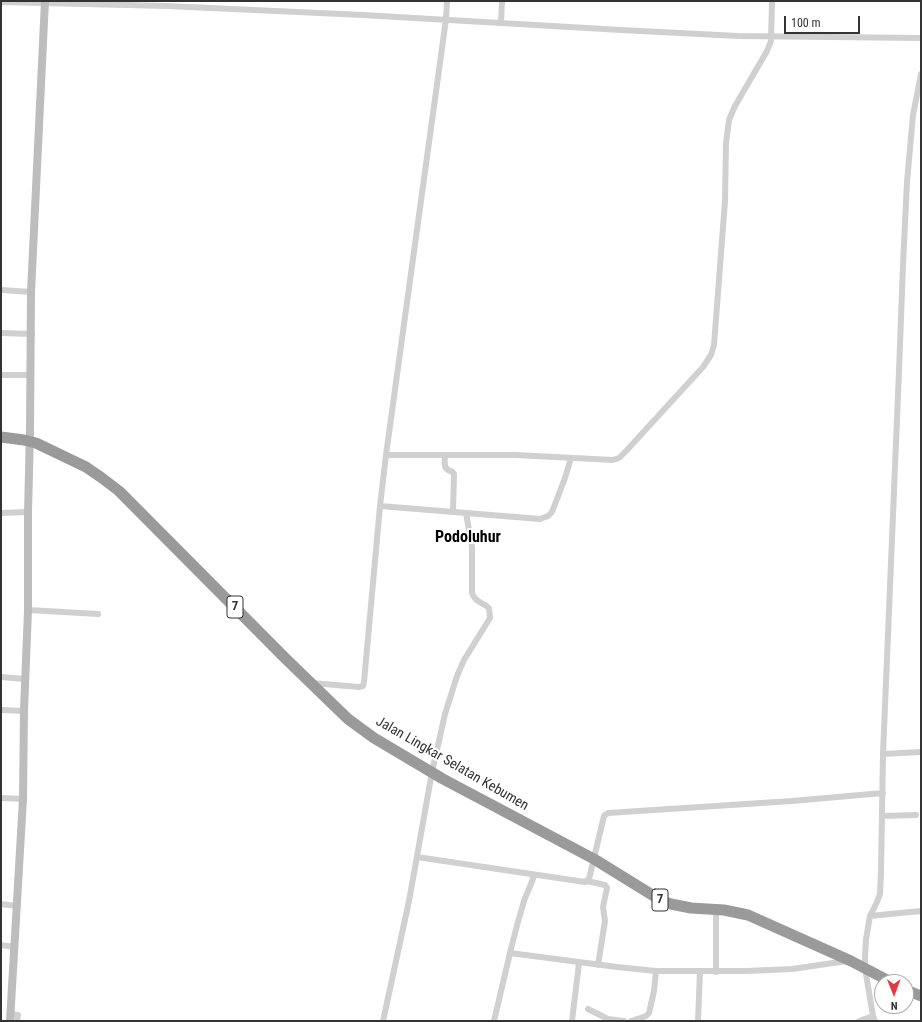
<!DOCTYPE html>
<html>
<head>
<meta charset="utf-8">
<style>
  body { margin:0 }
  #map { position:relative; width:922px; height:1022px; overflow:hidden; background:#fff; font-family:"Roboto Condensed",sans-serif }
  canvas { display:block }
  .frame { position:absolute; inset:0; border:2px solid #333; pointer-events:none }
  .north { position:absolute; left:874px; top:974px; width:40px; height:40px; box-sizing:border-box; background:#fff; border:1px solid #adadad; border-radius:50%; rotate:179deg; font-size:11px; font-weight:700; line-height:16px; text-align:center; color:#333 }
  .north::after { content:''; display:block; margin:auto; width:14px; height:18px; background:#e63946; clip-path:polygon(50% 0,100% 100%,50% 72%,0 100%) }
  .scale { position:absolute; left:784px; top:16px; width:76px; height:18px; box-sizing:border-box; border:2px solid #333; border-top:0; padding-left:5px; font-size:12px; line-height:14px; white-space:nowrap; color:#333; -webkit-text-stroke:3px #fff; paint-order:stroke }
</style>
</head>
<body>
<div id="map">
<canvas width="922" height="1022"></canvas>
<div class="frame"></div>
<div class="north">N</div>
<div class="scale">100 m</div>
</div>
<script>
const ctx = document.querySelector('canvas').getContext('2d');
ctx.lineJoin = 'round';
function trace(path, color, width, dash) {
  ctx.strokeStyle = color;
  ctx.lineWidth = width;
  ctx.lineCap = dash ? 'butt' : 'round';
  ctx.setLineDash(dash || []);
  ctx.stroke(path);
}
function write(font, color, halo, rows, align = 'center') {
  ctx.font = font + ' "Roboto Condensed",sans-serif';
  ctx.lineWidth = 4;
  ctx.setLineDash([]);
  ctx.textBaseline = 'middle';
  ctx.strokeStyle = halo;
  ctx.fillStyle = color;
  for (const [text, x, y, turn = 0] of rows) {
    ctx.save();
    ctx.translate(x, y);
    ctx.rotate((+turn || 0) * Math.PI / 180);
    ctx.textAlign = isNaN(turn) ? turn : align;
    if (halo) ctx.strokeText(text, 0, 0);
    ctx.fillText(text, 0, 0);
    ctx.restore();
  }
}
trace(new Path2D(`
  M1 2 167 6 363 15 621 30 738 36 921 38
  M501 23 502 1
  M1 290 31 292
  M1 333 32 334
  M1 375H31
  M386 455H516L613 460 619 458 627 450 703 367 711 355 714 345 725 201 726 143 729 120 735 106 767 51 771 41 772 1
  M445 455C445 460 443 467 448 470 454 473 450 469 454 474L453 512
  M380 506 540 519 548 516 552 512 565 478 571 458
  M1 513 28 512
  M28 610 98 614
  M1 677 25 679
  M312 683 359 687 363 686 364 682 380 506 386 455 446 19 447 1
  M1 710 24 711
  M883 754 899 371 903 265 907 182 913 115 921 74
  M1 798 23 799
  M882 816 916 815
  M417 857 585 882 589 879 604 816 608 813 792 801 883 793
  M587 881 605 885 607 888 603 907 605 921 598 965
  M1 904 17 906
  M716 909V972
  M870 916 921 911
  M1 945 15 947
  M510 953C514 936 519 918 524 901 527 892 532 884 534 875
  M588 1009 608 1019 624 1021
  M11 1014 18 1015 17 1021
  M383 1021 409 901 432 772 445 714 457 676 464 660 490 618 489 608C481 601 476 603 472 593V547L466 513
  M494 1021 510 953 617 967 656 971H746L792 969 847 961
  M572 1021 579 963
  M631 1021 646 1016 649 1013 654 991 656 971
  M698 1021 700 971
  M859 1021 873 1016
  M875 1021 873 1016 865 968V956L866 939 870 916 877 902 880 894 881 872 883 754 921 752`), '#d0d0d0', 6);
trace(new Path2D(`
  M10 1021 23 799 24 711 28 610V512L30 432 31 292 45 1`), '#bdbdbd', 8);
trace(new Path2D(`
  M1 437 24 440 36 443 86 467 102 478 119 491 285 658 348 719 374 738 443 779 594 859 662 901 671 904 691 908 724 910 748 915 851 961 891 982
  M906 990 921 996`), '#9a9a9a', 11);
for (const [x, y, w] of [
  [235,607,16],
  [660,900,16]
]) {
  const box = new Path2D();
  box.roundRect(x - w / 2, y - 11, w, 22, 3);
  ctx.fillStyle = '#fff';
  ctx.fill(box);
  trace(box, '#333', 1);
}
write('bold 13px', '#333', null, [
  ["7",235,607],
  ["7",660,900]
]);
write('14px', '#333', '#fff', [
  ["Jalan Lingkar Selatan Kebumen",452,764,30]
]);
write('bold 16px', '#000', '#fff', [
  ["Podoluhur",468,538]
]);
</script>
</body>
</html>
